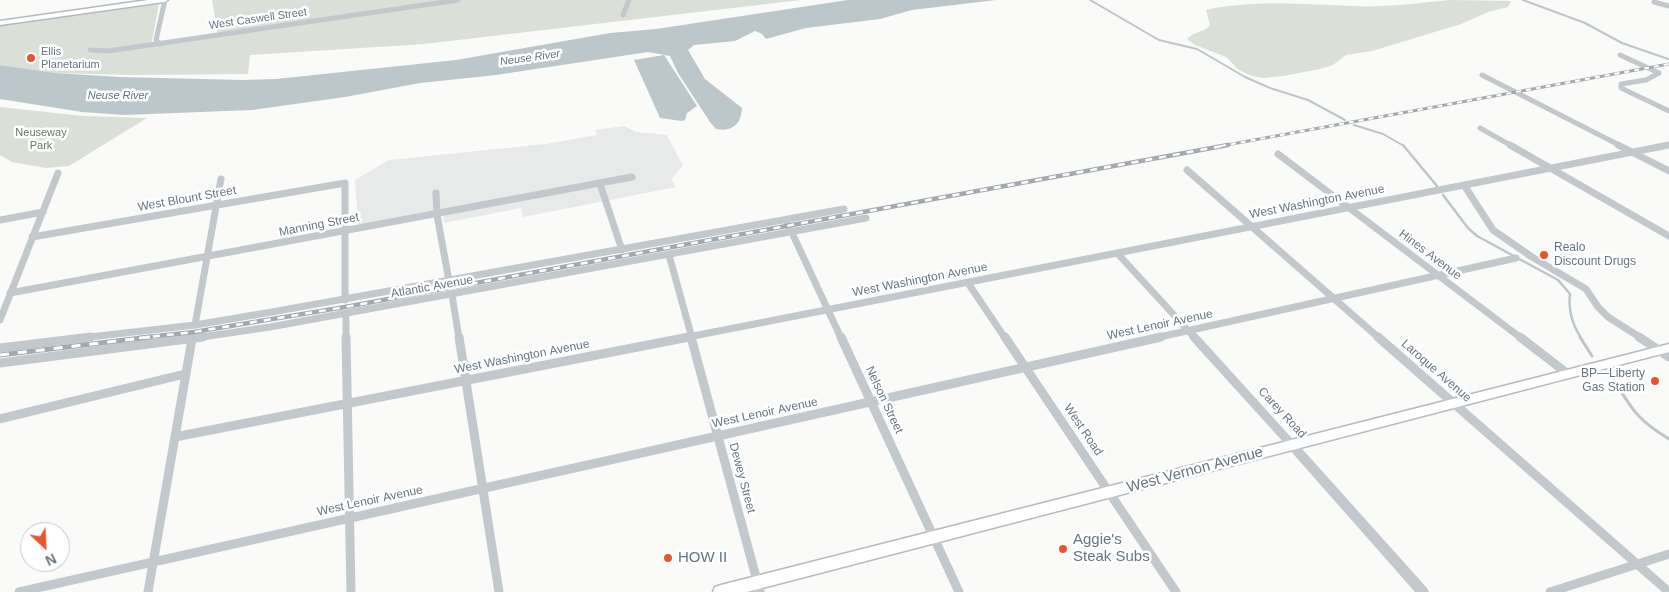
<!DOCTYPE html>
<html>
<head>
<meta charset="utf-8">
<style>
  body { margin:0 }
  #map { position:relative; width:1669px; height:592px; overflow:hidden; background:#fafaf8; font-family:Arial,sans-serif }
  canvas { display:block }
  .north { position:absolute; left:20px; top:522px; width:50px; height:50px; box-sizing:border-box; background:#fff; border:1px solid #c1c8cd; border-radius:50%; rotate:155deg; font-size:14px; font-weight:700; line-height:20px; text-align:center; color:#657683 }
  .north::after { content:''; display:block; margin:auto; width:18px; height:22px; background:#e4572e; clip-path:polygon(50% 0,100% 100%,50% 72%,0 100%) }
</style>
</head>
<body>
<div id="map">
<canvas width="1669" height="592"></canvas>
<div class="north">N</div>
</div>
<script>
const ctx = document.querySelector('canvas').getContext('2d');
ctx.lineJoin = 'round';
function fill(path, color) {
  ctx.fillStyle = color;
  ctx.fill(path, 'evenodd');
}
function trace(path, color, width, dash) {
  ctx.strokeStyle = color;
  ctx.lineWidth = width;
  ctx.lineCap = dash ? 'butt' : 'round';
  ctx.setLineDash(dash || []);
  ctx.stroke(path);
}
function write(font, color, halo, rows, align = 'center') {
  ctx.font = font + ' Arial,sans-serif';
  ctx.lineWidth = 5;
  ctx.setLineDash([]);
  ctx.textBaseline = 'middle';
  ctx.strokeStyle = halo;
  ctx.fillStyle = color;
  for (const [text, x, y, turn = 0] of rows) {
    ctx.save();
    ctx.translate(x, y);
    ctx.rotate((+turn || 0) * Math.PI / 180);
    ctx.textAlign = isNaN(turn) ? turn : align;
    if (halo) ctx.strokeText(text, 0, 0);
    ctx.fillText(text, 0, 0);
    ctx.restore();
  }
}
fill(new Path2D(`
  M624 126 636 132 667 135 683 166 671 179 676 187 523 217 521 208 444 223 443 212 358 225 355 180 389 160 546 144 597 135 595 130Z`), '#e8e9e9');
fill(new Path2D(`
  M212 0H801L424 44 250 55 248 74 134 75 56 73 0 65V26L159 4 151 46 218 36Z
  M1450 0 1511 1 1508 7 1488 12 1461 24 1372 51 1346 55 1333 65 1320 69 1283 76 1263 78 1252 76 1239 70 1226 57 1195 45 1187 39C1194 31 1204 33 1210 25L1206 10C1244 0 1310 4 1351 6 1383 8 1418 3 1450 0Z
  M0 107 83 116 147 118 69 166 46 168 12 162 0 155Z`), '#dadfd7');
fill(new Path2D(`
  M848 0H996L912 10 880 19 806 28 766 39 762 34 755 31 735 41 694 45 688 50 705 79 742 108C741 125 732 132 716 129L710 122 678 73 670 56 648 52 496 75 420 83 345 97 252 110 124 115 82 112 0 99V65L56 73 119 77 243 80 276 79 456 60 610 33 656 29Z
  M664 55 697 106 687 113 685 120 682 121 660 118 634 60Z`), '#bbc7cb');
trace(new Path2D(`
  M1090 0 1159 40 1197 49 1245 77 1270 88 1308 100 1345 120
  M1523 0 1585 23 1622 43 1668 59
  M1354 125 1383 134 1404 146`), '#bbc7cb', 2);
trace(new Path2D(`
  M1403 145 1437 186
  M1443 195 1468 228 1477 236 1558 280 1570 294C1568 311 1572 324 1581 338`), '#bbc7cb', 2.5);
trace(new Path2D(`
  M1580 337 1592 356
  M1612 377C1632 409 1636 419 1669 439`), '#bbc7cb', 3);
const primary = new Path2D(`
  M1669 344V352L747 592H713L715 587 721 585Z`);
const trunk = new Path2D(`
  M148 0H168L164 2 0 25V21Z`);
trace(primary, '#b5babe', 3);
trace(trunk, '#b4b9bd', 3);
trace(new Path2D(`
  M1654 2 1669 6
  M623 15 629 0
  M160 44 156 40 165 0
  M90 50 108 51 458 0
  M1620 55 1659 73 1646 80 1621 84V88L1669 111
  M1482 75 1621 146
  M1480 128 1512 146
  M1663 146 1669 145`), '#c3c8cc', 5);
trace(new Path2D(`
  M1510 145 1669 236
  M1618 145 1669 171
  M1278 154 1521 338
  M1187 170 1379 338
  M600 184 622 250
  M1464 185 1493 230 1532 257 1586 289 1598 307 1608 317 1641 338
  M436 193 437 215 449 281
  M0 220 43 212
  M786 220 841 338
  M32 237 345 183V300
  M1118 254 1195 338
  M669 255 692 338
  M968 283 1005 338
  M10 293 632 177
  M452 295 459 338
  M346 314V338
  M0 320 58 173
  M195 325 221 179
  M81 338 195 325 272 312 844 209
  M195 338 270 327 866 218
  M683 338 1669 145
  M1155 338 1516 258`), '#c3c8cc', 7);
trace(new Path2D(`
  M346 337 351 592
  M459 337 499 592
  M691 337 760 592
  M841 337 959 592
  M1005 337 1176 592
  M1194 337 1292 445
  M1378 337 1669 592
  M1520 337 1568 374
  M1639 337 1669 357
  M0 348 91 337
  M0 363 203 337
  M0 419 185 374
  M175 437 689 337
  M19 592 1161 337
  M148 592 192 339
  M1550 592 1669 554`), '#c3c8cc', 9);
fill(new Path2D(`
  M1292 441 1296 442 1427 588 1429 592H1415L1288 448 1287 445 1288 442Z`), '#c3c8cc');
fill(primary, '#fff');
fill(trunk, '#fff');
const railFar2 = new Path2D(`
  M1221 146 1669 64`);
const railFar1 = new Path2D(`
  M139 338 194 332 345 307 1228 145`);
const rail = new Path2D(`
  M0 355 150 337`);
trace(railFar2, '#a2aab0', 3);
trace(railFar1, '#a2aab0', 4.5);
trace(rail, '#a2aab0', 5);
trace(railFar2, '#fff', 2, [5]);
trace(railFar1, '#fff', 2.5, [7]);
trace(rail, '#fff', 3, [9]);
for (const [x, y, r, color] of [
  [31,58,5,"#e4572e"],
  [1544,255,5,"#e4572e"],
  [1655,381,5,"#e4572e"],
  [1063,549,5,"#e4572e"],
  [668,558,5,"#e4572e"]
]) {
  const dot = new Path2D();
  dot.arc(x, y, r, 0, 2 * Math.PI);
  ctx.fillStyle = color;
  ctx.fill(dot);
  trace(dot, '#fff', 2);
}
write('11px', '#657683', '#fff', [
  ["West Caswell Street",258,19,-8]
]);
write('11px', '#657683', '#fff', [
  ["Ellis",41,52],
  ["Planetarium",41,65]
], 'left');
write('italic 11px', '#60757c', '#fff', [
  ["Neuse River",530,58,-8],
  ["Neuse River",118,96]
]);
write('11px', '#687a64', '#fff', [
  ["Neuseway",41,133],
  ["Park",41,146]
]);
write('12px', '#657683', '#fff', [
  ["West Blount Street",187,199,-10],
  ["West Washington Avenue",1317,202,-11],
  ["Manning Street",319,225,-11],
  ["Hines Avenue",1430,255,37],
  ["West Washington Avenue",920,280,-11],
  ["Atlantic Avenue",432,287,-10],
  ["West Lenoir Avenue",1160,325,-12],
  ["West Washington Avenue",522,357,-11],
  ["Laroque Avenue",1436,371,41],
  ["Nelson Street",884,400,65],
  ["West Lenoir Avenue",765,413,-12],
  ["Carey Road",1282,413,47],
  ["West Road",1083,430,56],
  ["Dewey Street",742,478,75],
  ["West Lenoir Avenue",370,501,-12]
]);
write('12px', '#657683', '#fff', [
  ["Realo",1554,248],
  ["Discount Drugs",1554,262],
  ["BP—Liberty",1645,374,"right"],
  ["Gas Station",1645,388,"right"]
], 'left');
write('15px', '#657683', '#fff', [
  ["West Vernon Avenue",1195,470,-15]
]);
write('15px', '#657683', '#fff', [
  ["Aggie's",1073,540],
  ["Steak Subs",1073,557],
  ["HOW II",678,558]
], 'left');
</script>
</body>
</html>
